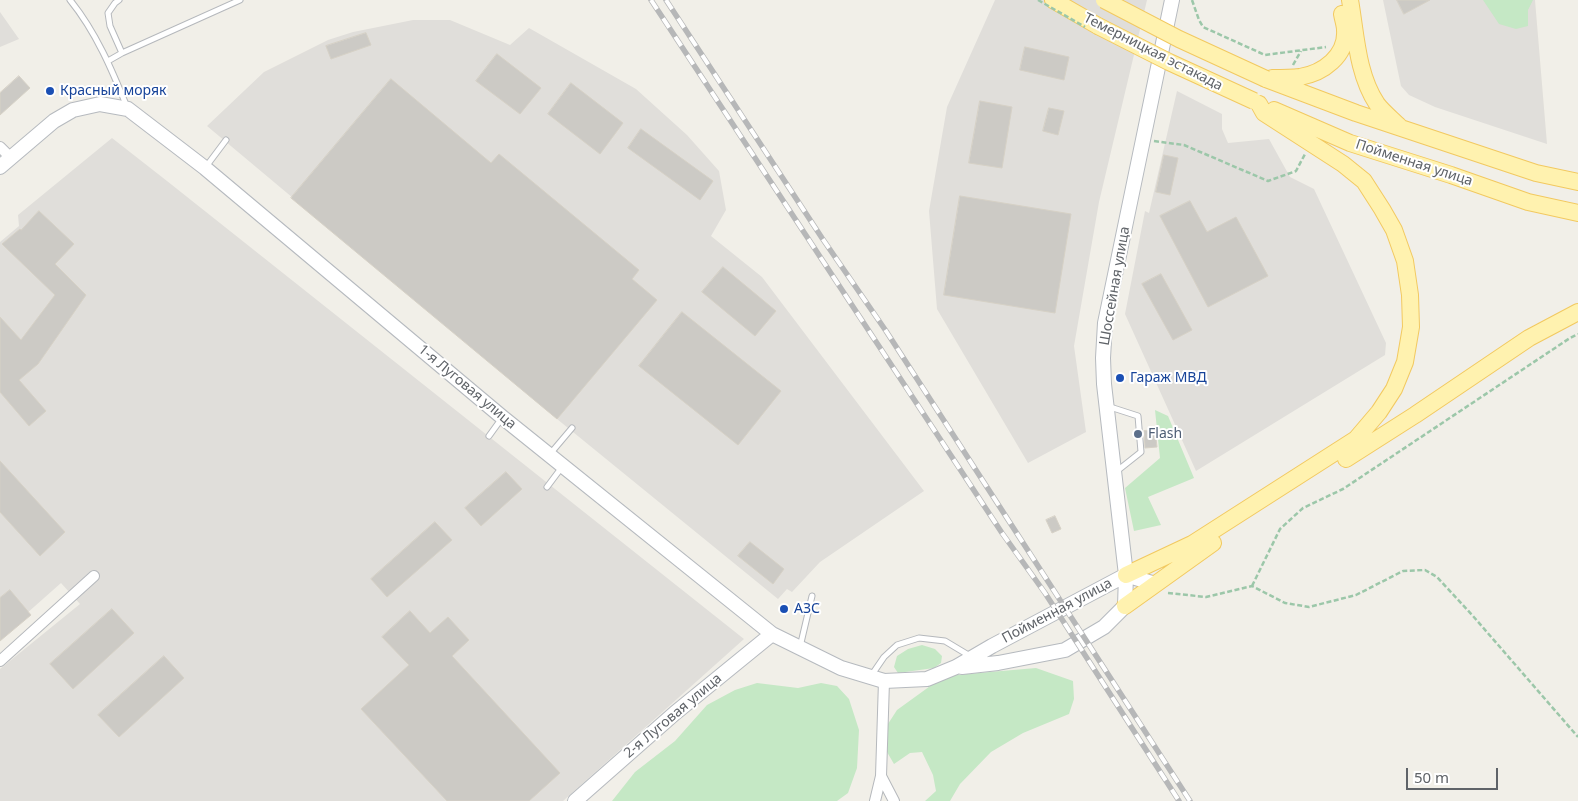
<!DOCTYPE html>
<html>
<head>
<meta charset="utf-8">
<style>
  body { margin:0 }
  #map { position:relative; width:1578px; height:801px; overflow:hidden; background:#f1efe8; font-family:"Noto Sans",sans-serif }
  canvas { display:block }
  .scale { position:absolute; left:1406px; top:768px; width:92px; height:22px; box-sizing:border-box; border:2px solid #5f6368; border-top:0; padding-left:6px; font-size:15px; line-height:18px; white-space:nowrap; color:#5f6368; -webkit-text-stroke:4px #fff; paint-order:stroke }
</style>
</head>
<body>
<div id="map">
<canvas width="1578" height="801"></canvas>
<div class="scale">50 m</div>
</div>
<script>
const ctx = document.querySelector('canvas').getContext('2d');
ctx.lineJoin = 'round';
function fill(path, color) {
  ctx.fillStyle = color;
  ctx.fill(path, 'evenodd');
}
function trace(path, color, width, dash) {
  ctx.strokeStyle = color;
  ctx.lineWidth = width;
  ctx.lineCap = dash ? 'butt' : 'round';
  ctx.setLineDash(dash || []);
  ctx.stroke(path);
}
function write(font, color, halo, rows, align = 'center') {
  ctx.font = font + ' "Noto Sans",sans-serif';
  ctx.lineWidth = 4;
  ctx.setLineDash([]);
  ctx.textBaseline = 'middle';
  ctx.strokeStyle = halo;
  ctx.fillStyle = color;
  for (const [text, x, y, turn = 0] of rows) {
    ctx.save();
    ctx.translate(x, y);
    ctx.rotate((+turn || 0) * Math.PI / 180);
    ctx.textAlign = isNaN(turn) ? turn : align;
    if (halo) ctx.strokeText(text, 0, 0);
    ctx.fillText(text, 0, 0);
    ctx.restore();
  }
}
fill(new Path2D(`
  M995 0H1147L1099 202 1074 346 1086 432 1028 463 937 309 929 211 947 107Z
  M1383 0H1535L1547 144 1435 107 1409 95 1401 86Z
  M0 12 19 39 0 47Z
  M413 20H450L510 45 529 28 636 89 687 135 719 171 726 210 711 236 762 277 924 491 820 562 792 592 787 589 778 599 557 419 207 126 264 72 328 40 353 32Z
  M1177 91 1222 114V129L1228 143 1269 139 1290 177 1314 189 1386 343 1385 355 1196 471 1125 314 1145 211 1149 213Z
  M112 138 167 181 744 639 563 801H0V669L80 604 61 583 0 637V242L19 226 18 215Z`), '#e0deda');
fill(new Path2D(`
  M1483 0H1533L1528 10V26L1516 29 1499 24Z
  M1155 410 1168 416 1194 478 1148 497 1161 525 1134 531 1125 488 1160 458Z
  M922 645 935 649 942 656 941 663 934 668 898 673 894 667 897 656 908 649Z
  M1036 668 1073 681 1074 699 1069 714 1023 733 991 752 960 784 950 801H925L936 791 933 775 922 752 910 753 894 764 887 752 886 727 897 710 944 676Z
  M757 683 798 688 821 683 837 686 849 699 859 730 857 768 848 793 837 801H612L635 772 675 741 707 705 735 690Z`), '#c5e8c5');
const building = new Path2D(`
  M1397 0H1430L1404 14Z
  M366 33 371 45 331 59 326 46Z
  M1025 47 1069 57 1064 80 1020 70Z
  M497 54 541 88 520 114 476 81Z
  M19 76 30 88 0 115V93Z
  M391 79 491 163 499 154 639 270 632 279 657 300 557 419 291 198Z
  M571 83 623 123 600 154 548 114Z
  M980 101 1012 107 1002 168 969 163Z
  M1049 108 1064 111 1058 135 1043 131Z
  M641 129 713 181 700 200 628 148Z
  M1164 155 1178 158 1170 195 1156 192Z
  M960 196 1071 214 1055 313 944 295Z
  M1190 201 1207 232 1236 217 1268 276 1208 307 1160 216Z
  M39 211 74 244 55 264 86 295 38 364 19 380 46 411 29 426 0 392V317L21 340 55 295 2 244 20 229 21 230Z
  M723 267 776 311 755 336 702 292Z
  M1161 274 1192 330 1173 340 1142 284Z
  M682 312 781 391 738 445 639 366Z
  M1155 430 1157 447 1145 448 1144 431Z
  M0 461 65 532 40 556 0 512Z
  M506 472 522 489 481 526 465 508Z
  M1055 516 1061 529 1052 533 1046 520Z
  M435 522 452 540 387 597 371 579Z
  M750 542 784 569 773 584 738 556Z
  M10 590 31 615 0 641V598Z
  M112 609 134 633 73 689 50 664Z
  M410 611 430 633 448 617 469 640 452 656 560 773 529 801H447L361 709 409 665 382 637Z
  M164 656 184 678 119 737 98 715Z`);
fill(building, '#cccac5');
trace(building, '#d6d1c6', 1);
const service = new Path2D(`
  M70 0C96 32 112 70 127 107
  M119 0 115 3 108 13 110 26 122 53
  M108 61 122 53 240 0
  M205 168 226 140
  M1107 406 1138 416 1141 452 1117 471
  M489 436 502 418
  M550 454 572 428
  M547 487 562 467
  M800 647 812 596
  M871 676 884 657 897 645 919 638 945 641 970 656`);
const minor = new Path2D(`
  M0 147 11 158
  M0 661 94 576
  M884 681 881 776 894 801
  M875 801 881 776`);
const secondary = new Path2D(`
  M0 167 54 121 73 110 100 104 128 109 205 168 502 417 772 634 841 668 884 681 927 679 956 667 992 646 1126 575
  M1126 575 1155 584
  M962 667 998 663 1065 650 1104 627 1125 606 1126 575 1104 384 1103 358 1105 323 1172 0
  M575 801 675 713 772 634`);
const primary = new Path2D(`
  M1053 0 1098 26
  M1350 0C1356 34 1357 74 1377 104 1383 112 1392 119 1399 126
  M1272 78C1281 78 1291 78 1300 77 1323 73 1347 56 1345 30 1345 25 1343 20 1342 14
  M1266 79 1356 113 1536 173 1578 182
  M1274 110 1350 143 1451 175 1528 202 1578 213
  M1346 459 1415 415 1529 338 1578 312
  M1126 575 1192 544 1356 439 1379 412 1394 389 1405 362 1411 327 1410 295 1405 261 1394 230 1382 209 1364 181 1343 164 1264 113 1259 104
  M1125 606 1213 543`);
trace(service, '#b5b8bc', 7);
trace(minor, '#b5b8bc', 12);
trace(secondary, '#b6babf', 16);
trace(primary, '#f2c960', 18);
trace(new Path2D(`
  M1192 0 1199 20 1203 27 1265 55 1326 47
  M1293 65 1301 51
  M1154 141 1184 145 1268 181 1296 171 1305 154
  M1252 586 1280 529 1303 508 1343 489 1570 338 1578 334
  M1168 593 1206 597 1252 586 1285 603 1309 607 1356 595 1403 571 1425 570 1437 577 1473 616 1578 737`), '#9cc7a9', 2.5, [5, 2.5]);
trace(service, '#fff', 5);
trace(minor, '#fff', 10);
trace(secondary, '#fff', 14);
trace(primary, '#fff2af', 16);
const rail = new Path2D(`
  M651 0 1002 533 1045 593 1179 801
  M666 0 822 238 886 331 1190 801`);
trace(rail, '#b6b7b8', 5.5);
trace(rail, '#fff', 4, [11]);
const primaryBridge = new Path2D(`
  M1104 0 1179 39 1266 79
  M1098 26 1169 62 1254 101`);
trace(primaryBridge, '#f2c960', 18, []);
trace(new Path2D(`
  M1038 0 1085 27`), '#9cc7a9', 2.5, [5, 2.5]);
trace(primaryBridge, '#fff2af', 16);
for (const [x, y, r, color] of [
  [50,91,5,"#1a4fb4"],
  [1120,378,5,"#1a4fb4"],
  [1138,434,5,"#5c6f8a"],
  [784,609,5,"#1a4fb4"]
]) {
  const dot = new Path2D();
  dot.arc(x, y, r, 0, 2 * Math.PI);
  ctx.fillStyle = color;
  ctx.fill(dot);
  trace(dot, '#fff', 2);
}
write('14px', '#5f6368', '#fff', [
  ["Темерницкая эстакада",1153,52,27],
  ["Пойменная улица",1414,163,18],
  ["Шоссейная улица",1115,286,-80],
  ["1-я Луговая улица",467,387,40],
  ["Пойменная улица",1057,611,-28],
  ["2-я Луговая улица",673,716,-40]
]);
write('14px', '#164399', '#fff', [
  ["Красный моряк",60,91],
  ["Гараж МВД",1130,378],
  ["АЗС",794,609]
], 'left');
write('14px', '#4e5e75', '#fff', [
  ["Flash",1148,434]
], 'left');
</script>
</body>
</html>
